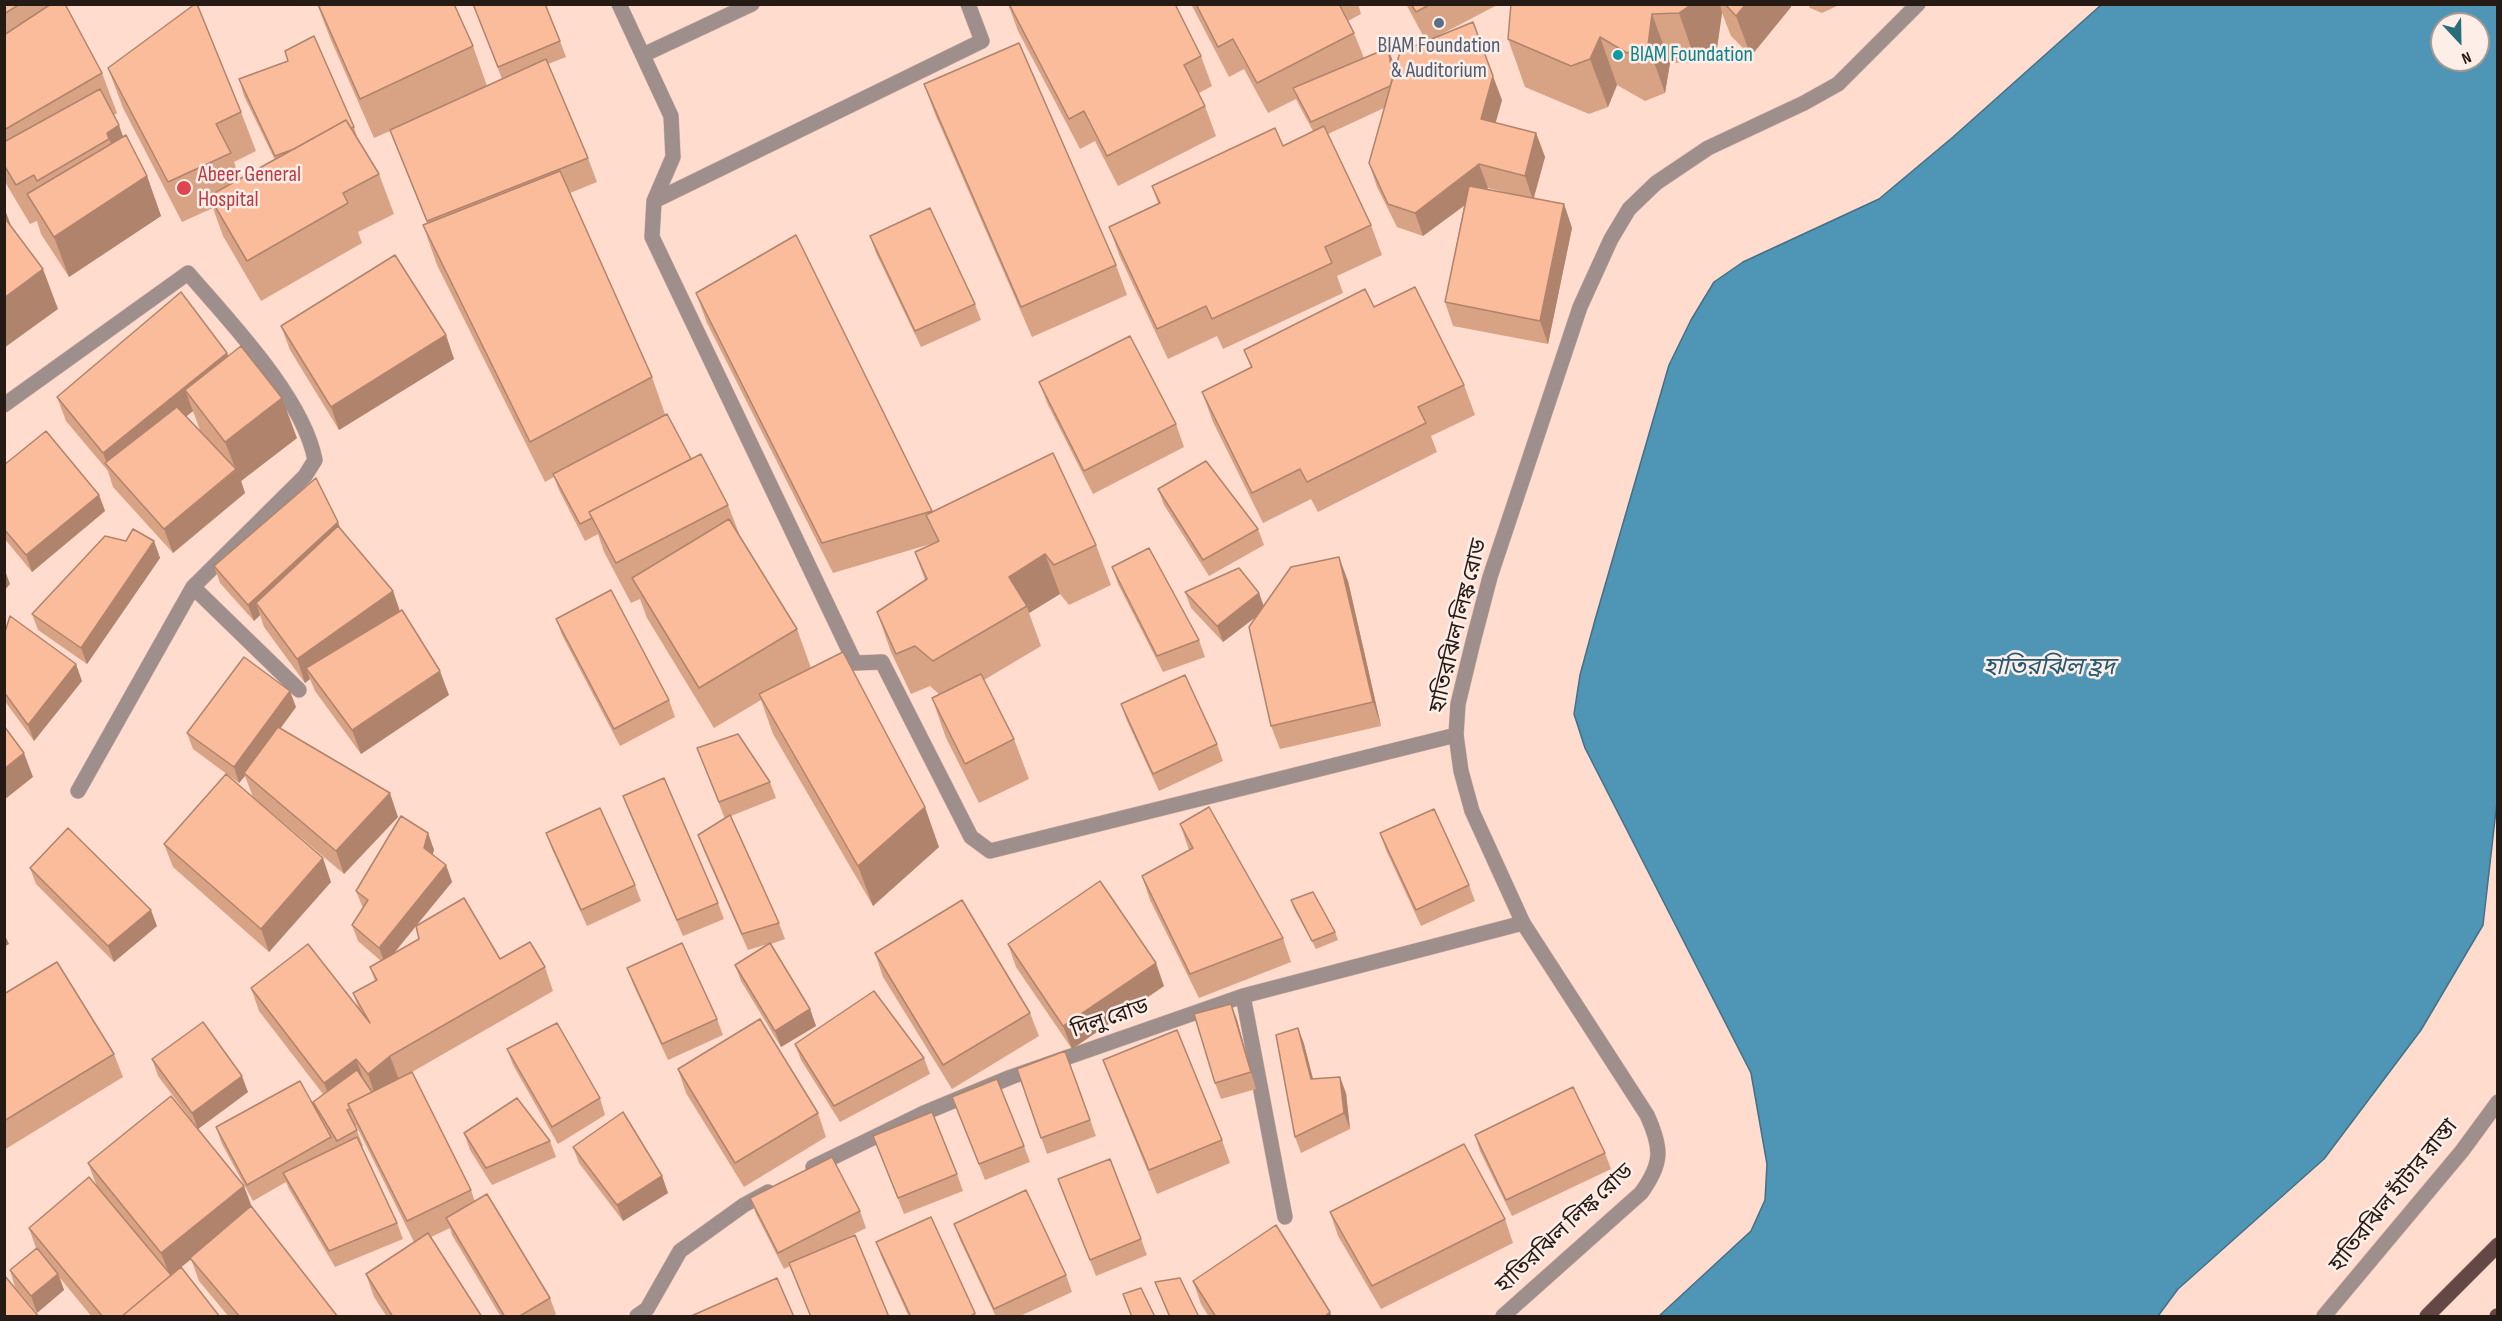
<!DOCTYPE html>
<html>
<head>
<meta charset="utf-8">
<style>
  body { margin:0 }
  #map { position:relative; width:2502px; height:1321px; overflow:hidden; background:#ffdccd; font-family:"Sofia Sans Condensed",sans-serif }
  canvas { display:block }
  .frame { position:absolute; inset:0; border:6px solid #261a14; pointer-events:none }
  .north { position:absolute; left:2430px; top:12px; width:60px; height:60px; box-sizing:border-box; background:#fdeee8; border:2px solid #a79993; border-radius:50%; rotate:158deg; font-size:16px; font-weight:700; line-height:24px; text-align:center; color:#261a14 }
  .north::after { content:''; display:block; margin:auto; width:21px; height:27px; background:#286d7c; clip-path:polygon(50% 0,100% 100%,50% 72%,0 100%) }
</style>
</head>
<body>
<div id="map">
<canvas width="2502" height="1321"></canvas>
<div class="frame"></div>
<div class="north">N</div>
</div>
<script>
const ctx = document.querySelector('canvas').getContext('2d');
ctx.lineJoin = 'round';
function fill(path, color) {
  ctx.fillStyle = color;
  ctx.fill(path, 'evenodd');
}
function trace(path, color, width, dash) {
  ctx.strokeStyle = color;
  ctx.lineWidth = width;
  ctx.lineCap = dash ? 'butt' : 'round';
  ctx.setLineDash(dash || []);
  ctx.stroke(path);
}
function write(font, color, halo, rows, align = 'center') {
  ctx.font = font + ' "Sofia Sans Condensed","Noto Sans Bengali",sans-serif';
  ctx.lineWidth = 5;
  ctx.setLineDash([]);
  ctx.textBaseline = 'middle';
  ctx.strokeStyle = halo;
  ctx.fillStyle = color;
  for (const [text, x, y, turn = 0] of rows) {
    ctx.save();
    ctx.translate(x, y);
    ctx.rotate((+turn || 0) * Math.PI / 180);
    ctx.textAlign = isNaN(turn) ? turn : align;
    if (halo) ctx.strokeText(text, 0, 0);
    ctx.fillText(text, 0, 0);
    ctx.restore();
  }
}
const water = new Path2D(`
  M2101 5H2497L2498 793 2483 925 2421 1030 2324 1159 2178 1289 2158 1316H1659L1751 1231 1765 1200 1767 1164 1751 1073 1585 748 1574 714 1580 675 1595 620 1669 365 1691 320 1714 282 1743 262 1879 199 1953 137ZM2442 24H2478V60H2442Z`);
fill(water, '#4f95b6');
trace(water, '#437085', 1.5);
const pedestrian = new Path2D(`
  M2324 1316 2462 1151 2498 1102`);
const minor = new Path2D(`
  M619 4 671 116 673 157 654 201 652 237 855 663 882 662 971 837 990 851 1456 735
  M643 55 752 4
  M654 201 982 41 968 4
  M4 405 188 273C229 321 303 397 315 460L305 476 193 587 78 791
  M193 587 299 690
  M1243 996 1285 1217
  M813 1167 924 1113 1011 1077 1243 996 1523 923
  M637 1316 647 1309 680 1251 744 1205 768 1192`);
const tertiary = new Path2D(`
  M1503 1316 1641 1193C1663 1163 1662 1148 1647 1115L1523 923 1472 811 1461 771 1456 735 1458 704 1473 642 1490 577 1580 307 1611 239 1629 209 1656 183 1708 148 1804 103 1838 84 1918 4`);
const primary = new Path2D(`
  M2427 1316 2498 1245
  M2497 1316H2498`);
trace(pedestrian, '#d8b9ac', 16);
trace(minor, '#d8b9ac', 16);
trace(tertiary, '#d8b9ac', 16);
trace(primary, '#d8b9ac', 16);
trace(pedestrian, '#9e8e8c', 15);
trace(minor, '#9e8e8c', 15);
trace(tertiary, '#9e8e8c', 15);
trace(primary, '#634846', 15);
fill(new Path2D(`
  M4 4H67L65 5 102 73 117 113 114 115 123 137 147 176 161 216 69 277 41 234 37 221 30 224 8 187 4 179Z
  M317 4 473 46 487 86 502 79 473 4 560 41 566 57 548 64 588 158 597 182 570 193 652 377 665 414 691 459 728 505 740 536 797 629 811 668 939 847 873 906 773 734 761 700 714 728 647 618 640 599 631 603 604 552 598 534 585 541 559 490 554 477 545 482 437 265 423 225 427 223 390 131 374 138 331 40Z
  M1008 4 1201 56 1212 86 1199 93 1205 106 1216 136 1118 186 1095 141 1080 149 1018 31Z
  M1191 4H1358L1361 14 1348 21 1354 33 1364 58 1388 48 1395 69 1426 41 1406 4H1499L1438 36 1502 100 1495 123 1536 133 1545 157 1534 198 1564 204 1572 228 1548 344 1453 326 1445 302 1464 206 1423 236 1397 227 1377 187 1369 163 1384 108 1328 134 1371 225 1382 255 1337 276 1343 293 1223 349 1217 336 1168 359 1120 257 1109 227 1158 203 1152 186 1283 146 1313 131 1299 105 1296 99 1268 113 1244 69 1229 77ZM1488 188 1508 193 1487 189Z
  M1511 4H1791V7L1751 56 1731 36 1722 13 1717 48 1696 62 1670 63 1665 93 1645 101 1617 85 1608 107 1589 114 1525 87 1508 39Z
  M1808 4H1841L1822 13 1810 8Z
  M108 68 241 112 256 151 234 162 240 179 275 160 244 96 239 79 354 127 358 140 379 174 394 214 358 232 362 243 261 301 223 236 213 208 182 222 123 108Z
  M924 84 1116 265 1127 295 1032 337 935 114Z
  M796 235 932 512 1096 545 1111 585 1069 605 1060 594 1029 613 1041 646 984 680 1014 739 1029 779 979 803 946 738 932 698 939 694 930 686 911 694 891 652 877 612 925 580 915 552 934 543 833 573 707 323 696 293Z
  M870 236 975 304 981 320 921 347 876 253Z
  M1374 307 1464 385 1475 415 1431 436 1437 452 1318 512 1311 499 1263 523 1213 422 1202 392 1251 368 1244 350Z
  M281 326 446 335 454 359 339 430 290 350Z
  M227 353 228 356 297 438 241 481 245 493 173 553 113 487 108 471 66 421 57 397ZM193 411 200 430 186 416Z
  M1039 382 1176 424 1184 447 1093 494 1048 405Z
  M4 465 99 495 105 511 32 572 4 538Z
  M1158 489 1258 529 1264 545 1209 576 1164 505Z
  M340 528 393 591 400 611 449 695 361 754 315 691 310 679 305 683 264 627 260 615 254 621 220 583 214 566Z
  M126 541H154L160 558 87 664 38 630 32 614Z
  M1112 567 1199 640 1205 657 1163 672 1118 584Z
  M1348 581 1381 726 1280 749 1271 726 1257 616 1223 642 1191 608 1185 592 1259 593 1264 606Z
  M556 619 669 700 675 717 620 746 562 635Z
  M4 635 82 681 34 741 4 700Z
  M1121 704 1217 744 1223 761 1159 791 1127 721Z
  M296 707 280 729 398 817 344 874 253 797 245 776 239 783 193 749 187 733Z
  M697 748 770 782 776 798 731 816 779 923 785 939 771 944 810 1009 816 1026 781 1047 741 981 735 965 768 944 748 950 704 851 698 835 725 819Z
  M623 796 718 903 724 919 683 936 629 812Z
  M1180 824 1283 938 1291 962 1199 998 1150 900 1142 876 1189 850Z
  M428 833 434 850 432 855 446 865 452 882 416 925 500 959 545 967 553 991 412 1072 471 1190 475 1202 550 1298 556 1314 552 1317H501L452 1235 450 1228 431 1237 482 1317H387L374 1297 366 1274 414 1242 356 1125 355 1126 363 1146 361 1147 397 1223 403 1239 335 1267 289 1189 286 1182 253 1201 222 1144 216 1127 317 1111 313 1102 323 1094 259 1011 251 988 359 1009 353 993 375 981 370 967 381 961 358 941 352 925 363 908 356 891ZM416 926 419 939 394 953Z
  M546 833 635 885 641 901 587 926 552 849Z
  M1380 833 1469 885 1475 901 1421 926 1386 850Z
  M164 844 331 882 269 952 173 867Z
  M30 868 157 926 114 962 36 884Z
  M1291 900 1335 932 1338 940 1316 949 1294 909Z
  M1008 944 1164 986 1072 1049 1016 967Z
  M875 953 1030 1013 1039 1036 952 1089 883 977Z
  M627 968 717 1019 723 1035 668 1060 633 984Z
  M4 994 114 1054 123 1077 4 1150Z
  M1231 1004 1237 1020 1256 1089 1221 1099 1215 1083Z
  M1298 1028 1304 1044 1313 1079 1346 1093 1350 1129 1301 1153 1295 1137Z
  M795 1044 924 1058 930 1074 840 1122 801 1060Z
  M507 1049 600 1098 605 1115 558 1144 513 1065Z
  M1065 1051 1096 1136 1047 1154 1017 1069Z
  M152 1059 248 1092 198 1129 158 1076Z
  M1103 1060 1222 1140 1230 1163 1157 1194 1112 1084Z
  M678 1069 818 1113 826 1137 744 1187 686 1093Z
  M952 1097 1024 1146 1030 1162 985 1180Z
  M464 1133 550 1141 556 1157 492 1185 470 1150Z
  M1475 1135 1605 1153 1611 1169 1512 1216 1480 1151Z
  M873 1136 957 1174 963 1191 904 1214Z
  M573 1147 662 1176 668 1193 623 1221 579 1163Z
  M88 1163 252 1207 338 1317H229L199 1281 191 1259 181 1267 220 1317H92L60 1278 64 1290 37 1313 15 1287 10 1270 36 1248 29 1228 96 1184Z
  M1058 1179 1141 1239 1147 1255 1096 1276Z
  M750 1198 860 1211 866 1228 832 1245 889 1317H811L790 1266 784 1269 756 1214Z
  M1330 1212 1505 1219 1513 1243 1381 1309 1338 1236Z
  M931 1217 977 1317H909L882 1258 876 1242Z
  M954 1224 1066 1275 1072 1292 1018 1317H996L960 1240Z
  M1193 1281 1332 1317H1209L1201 1304Z
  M1155 1282 1199 1317H1169Z`), '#d8a285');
fill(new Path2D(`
  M1692 4H1720L1722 13 1717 48 1696 62 1679 13Z
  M1746 4H1791V7L1751 56 1736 16Z
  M1652 14 1670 63 1665 93 1648 45Z
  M1600 37 1617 85 1608 107 1590 59Z
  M1388 48 1394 64 1400 101 1394 84Z
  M1493 76 1502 100 1490 143 1481 119Z
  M119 125 133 165 121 172 107 133Z
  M1536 133 1545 157 1533 200 1525 176Z
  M1479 164 1488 188 1423 236 1415 213Z
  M147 176 161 216 69 277 54 237Z
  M1564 204 1572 228 1548 344 1540 321Z
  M4 207 16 239 4 247Z
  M43 269 58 309 4 348V298Z
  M446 335 454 359 339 430 331 407Z
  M227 353 236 377 185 390 193 411 115 474 109 468 103 453Z
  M282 398 297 438 241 481 245 493 173 553 164 529 236 470 225 442Z
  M99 495 105 511 32 572 26 555Z
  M338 522 344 539 256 603 260 615 254 621 248 605Z
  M154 541 160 558 87 664 81 648Z
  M1045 554 1060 594 1029 613 1027 606 1009 577Z
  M1339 557 1348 581 1381 726 1373 702Z
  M4 568 10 584 4 591Z
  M393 591 401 615 306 668 310 679 305 683 297 659Z
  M1259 593 1265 610 1223 642 1217 626Z
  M76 664 82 681 34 741 28 725Z
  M440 671 449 695 361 754 352 730Z
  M290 691 296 707 246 775 244 773 245 776 239 783 234 767Z
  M24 753 33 777 4 800V769Z
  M390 793 398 817 344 874 336 851Z
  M925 807 939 847 873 906 858 866Z
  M428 833 434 850 430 865 424 848Z
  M323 858 331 882 269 952 261 929Z
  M446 865 452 882 385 964 379 948Z
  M151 910 157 926 114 962 108 946Z
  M4 933 9 944 4 947Z
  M1156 963 1164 986 1072 1049 1063 1026Z
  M1231 1004 1237 1020 1256 1089Z
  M810 1009 816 1026 781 1047 775 1031Z
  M1298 1028 1304 1044 1317 1095 1311 1079Z
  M390 1056 399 1080 376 1098 368 1074Z
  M356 1059 365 1083 333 1107 324 1083Z
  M242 1076 248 1092 198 1129 192 1113Z
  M1340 1077 1346 1093 1350 1129 1344 1113Z
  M662 1176 668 1193 623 1221 617 1205Z
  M244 1186 253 1210 170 1276 161 1253Z
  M58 1274 64 1290 37 1313 31 1296Z
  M1330 1312 1332 1317H1324Z`), '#b0846c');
const building = new Path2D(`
  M4 4H20L4 14Z
  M51 4H65L102 73 4 130V35Z
  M195 4H197L241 112 216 124 231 153 168 182 108 68Z
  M318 4H454L473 46 360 99Z
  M473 4H545L560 41 498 67Z
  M1009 4H1175L1201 56 1184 65 1205 106 1107 156 1084 111 1069 119Z
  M1196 4H1339L1354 33 1257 83 1233 39 1218 47Z
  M1411 4H1431L1416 12Z
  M1511 4H1692L1679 13 1652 14 1648 45 1627 53 1600 37 1590 59 1571 66 1508 39Z
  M1725 4H1746L1736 16Z
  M1473 22 1493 76 1481 119 1536 133 1525 176 1479 164 1415 213 1388 204 1369 163 1400 52Z
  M314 36 354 127 351 128 346 120 294 149 275 156 239 79 288 61 285 51Z
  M1019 43 1116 265 1021 307 924 84Z
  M1388 48 1393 77 1390 86 1311 122 1293 88Z
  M546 59 588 158 427 221 390 130Z
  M100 89 119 125 107 133 109 139 37 181 34 175 16 185 4 165V142Z
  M346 120 379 174 343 193 348 203 247 261 209 196Z
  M1324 126 1371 225 1325 247 1332 263 1212 319 1206 306 1157 329 1109 227 1160 203 1152 186 1275 128 1283 146Z
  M126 135 147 176 54 237 27 194Z
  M560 171 652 377 530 442 423 225Z
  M1469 186 1564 204 1540 321 1445 302Z
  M930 208 975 304 915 331 870 236Z
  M4 217 43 269 4 298Z
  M796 235 932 511 822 543 696 293Z
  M395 255 446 335 331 407 281 326Z
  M1415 287 1464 385 1418 407 1426 423 1307 482 1300 469 1252 493 1202 392 1252 367 1244 350 1365 289 1374 307Z
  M181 292 227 353 103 453 57 397Z
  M1130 336 1176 424 1084 471 1039 382Z
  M241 346 282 398 225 442 185 390Z
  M177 407 236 469 164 529 105 463Z
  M667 414 691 459 589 512 592 518 580 524 553 474Z
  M46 431 99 495 26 555 4 529V465Z
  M1053 453 1096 545 1054 565 1045 554 1009 577 1027 606 933 661 915 646 896 654 877 612 927 579 915 552 939 541 926 515Z
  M701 454 728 505 616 563 589 512Z
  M1206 461 1258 529 1203 560 1158 489Z
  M316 478 338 522 248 605 214 566Z
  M729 519 797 629 699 688 632 578Z
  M338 526 393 591 297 659 256 603Z
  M133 529 154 541 81 648 32 614 105 536 126 541Z
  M1149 548 1199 640 1157 656 1112 567Z
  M1339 557 1373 702 1271 726 1249 627 1291 567Z
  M1239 568 1259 593 1217 626 1185 592Z
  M611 590 669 700 614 729 556 619Z
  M402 610 440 671 352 730 306 668Z
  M10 616 76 664 28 725 4 692V635Z
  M843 652 925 807 858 866 759 694Z
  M244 657 290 691 234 767 187 733Z
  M981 674 1014 739 965 764 932 698Z
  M1185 675 1217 744 1153 774 1121 704Z
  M4 726 24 753 4 769Z
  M278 727 390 793 336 851 244 773Z
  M738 734 770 782 719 802 697 748Z
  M226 774 323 858 261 929 164 844Z
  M664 778 718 903 677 920 623 796Z
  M1209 807 1283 938 1190 974 1142 876 1193 848 1180 824Z
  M600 808 635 885 581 910 546 833Z
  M1434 809 1469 885 1416 910 1380 833Z
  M730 815 779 923 742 934 698 835Z
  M401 816 428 833 424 848 446 865 379 948 352 925 368 900 356 891Z
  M68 828 151 910 108 946 30 868Z
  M1100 881 1156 963 1063 1026 1008 944Z
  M1313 892 1335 932 1312 941 1291 900Z
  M464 898 500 959 530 942 545 967 390 1056 368 1074 356 1059 324 1083 251 988 308 944 370 1023 353 993 377 980 370 967 419 939 416 926Z
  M962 900 1030 1013 943 1065 875 953Z
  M682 943 717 1019 662 1044 627 968Z
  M770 943 810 1009 775 1031 735 965Z
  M57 962 114 1054 4 1121V994Z
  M874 991 924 1058 834 1106 795 1044Z
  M1231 1004 1251 1072 1215 1083 1194 1014Z
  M760 1019 818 1113 735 1163 678 1069Z
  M203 1022 242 1076 192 1113 152 1059Z
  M557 1023 600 1098 552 1127 507 1049Z
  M1298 1028 1311 1079 1340 1077 1344 1113 1295 1137 1276 1035Z
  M1177 1030 1222 1140 1149 1170 1103 1060Z
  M1065 1051 1090 1120 1041 1138 1017 1069Z
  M357 1070 372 1092 348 1104 350 1109 347 1110 357 1130 337 1141 313 1102Z
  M412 1072 471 1190 407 1221 348 1104Z
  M997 1079 1024 1146 979 1164 952 1097Z
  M300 1081 331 1137 247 1185 216 1127Z
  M1573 1087 1605 1153 1506 1200 1475 1135Z
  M171 1096 244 1186 161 1253 88 1163Z
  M517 1098 550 1141 486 1168 464 1133Z
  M623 1112 662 1176 617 1205 573 1147Z
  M932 1112 957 1174 898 1198 873 1136Z
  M357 1137 397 1223 329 1251 283 1173Z
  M1464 1144 1505 1219 1372 1286 1330 1212Z
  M832 1157 860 1211 778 1253 750 1198Z
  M1110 1159 1141 1239 1090 1260 1058 1179Z
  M89 1177 171 1275 121 1317H103L29 1228Z
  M1026 1190 1066 1275 994 1309 954 1224Z
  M487 1194 550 1298 518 1317H505L446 1218Z
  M251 1206 338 1317H240L190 1258Z
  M931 1217 975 1313 969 1317H911L876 1242Z
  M1276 1225 1330 1312 1324 1317H1216L1193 1281Z
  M428 1233 482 1317H393L366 1274Z
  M855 1235 889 1317H811L789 1263Z
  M37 1248 58 1274 31 1296 10 1270Z
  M181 1267 220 1317H121Z
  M4 1275 39 1317H4Z
  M777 1278 794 1317H689Z
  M1180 1278 1199 1317H1170L1155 1282Z
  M1141 1288 1155 1317H1132L1123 1294Z`);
fill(building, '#fbbc9b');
trace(building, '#b0846c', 1.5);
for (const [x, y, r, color] of [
  [1439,23,6,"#5c6f8a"],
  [1618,55,6,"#0f9aa8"],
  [184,188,8,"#e0444e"]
]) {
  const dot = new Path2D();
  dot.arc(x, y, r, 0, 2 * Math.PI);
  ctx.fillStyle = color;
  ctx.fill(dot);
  trace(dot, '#fdeee8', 2);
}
write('22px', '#4e5e75', '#fdeee8', [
  ["BIAM Foundation",1439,46],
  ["& Auditorium",1439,71]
]);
write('22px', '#0d838f', '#fdeee8', [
  ["BIAM Foundation",1630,55]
], 'left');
write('22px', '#be3a42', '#fdeee8', [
  ["Abeer General",198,175],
  ["Hospital",198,200]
], 'left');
write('22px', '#261a14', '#fdeee8', [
  ["হাতিরঝিল লিঙ্ক রোড",1459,626,-76],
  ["দিলু রোড",1110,1019,-19],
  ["হাতিরঝিল হাঁটার রাস্তা",2394,1196,-51],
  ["হাতিরঝিল লিঙ্ক রোড",1565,1229,-43]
]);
write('italic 24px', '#235a72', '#fdeee8', [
  ["হাতিরঝিল হ্রদ",2049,668]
]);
</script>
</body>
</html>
